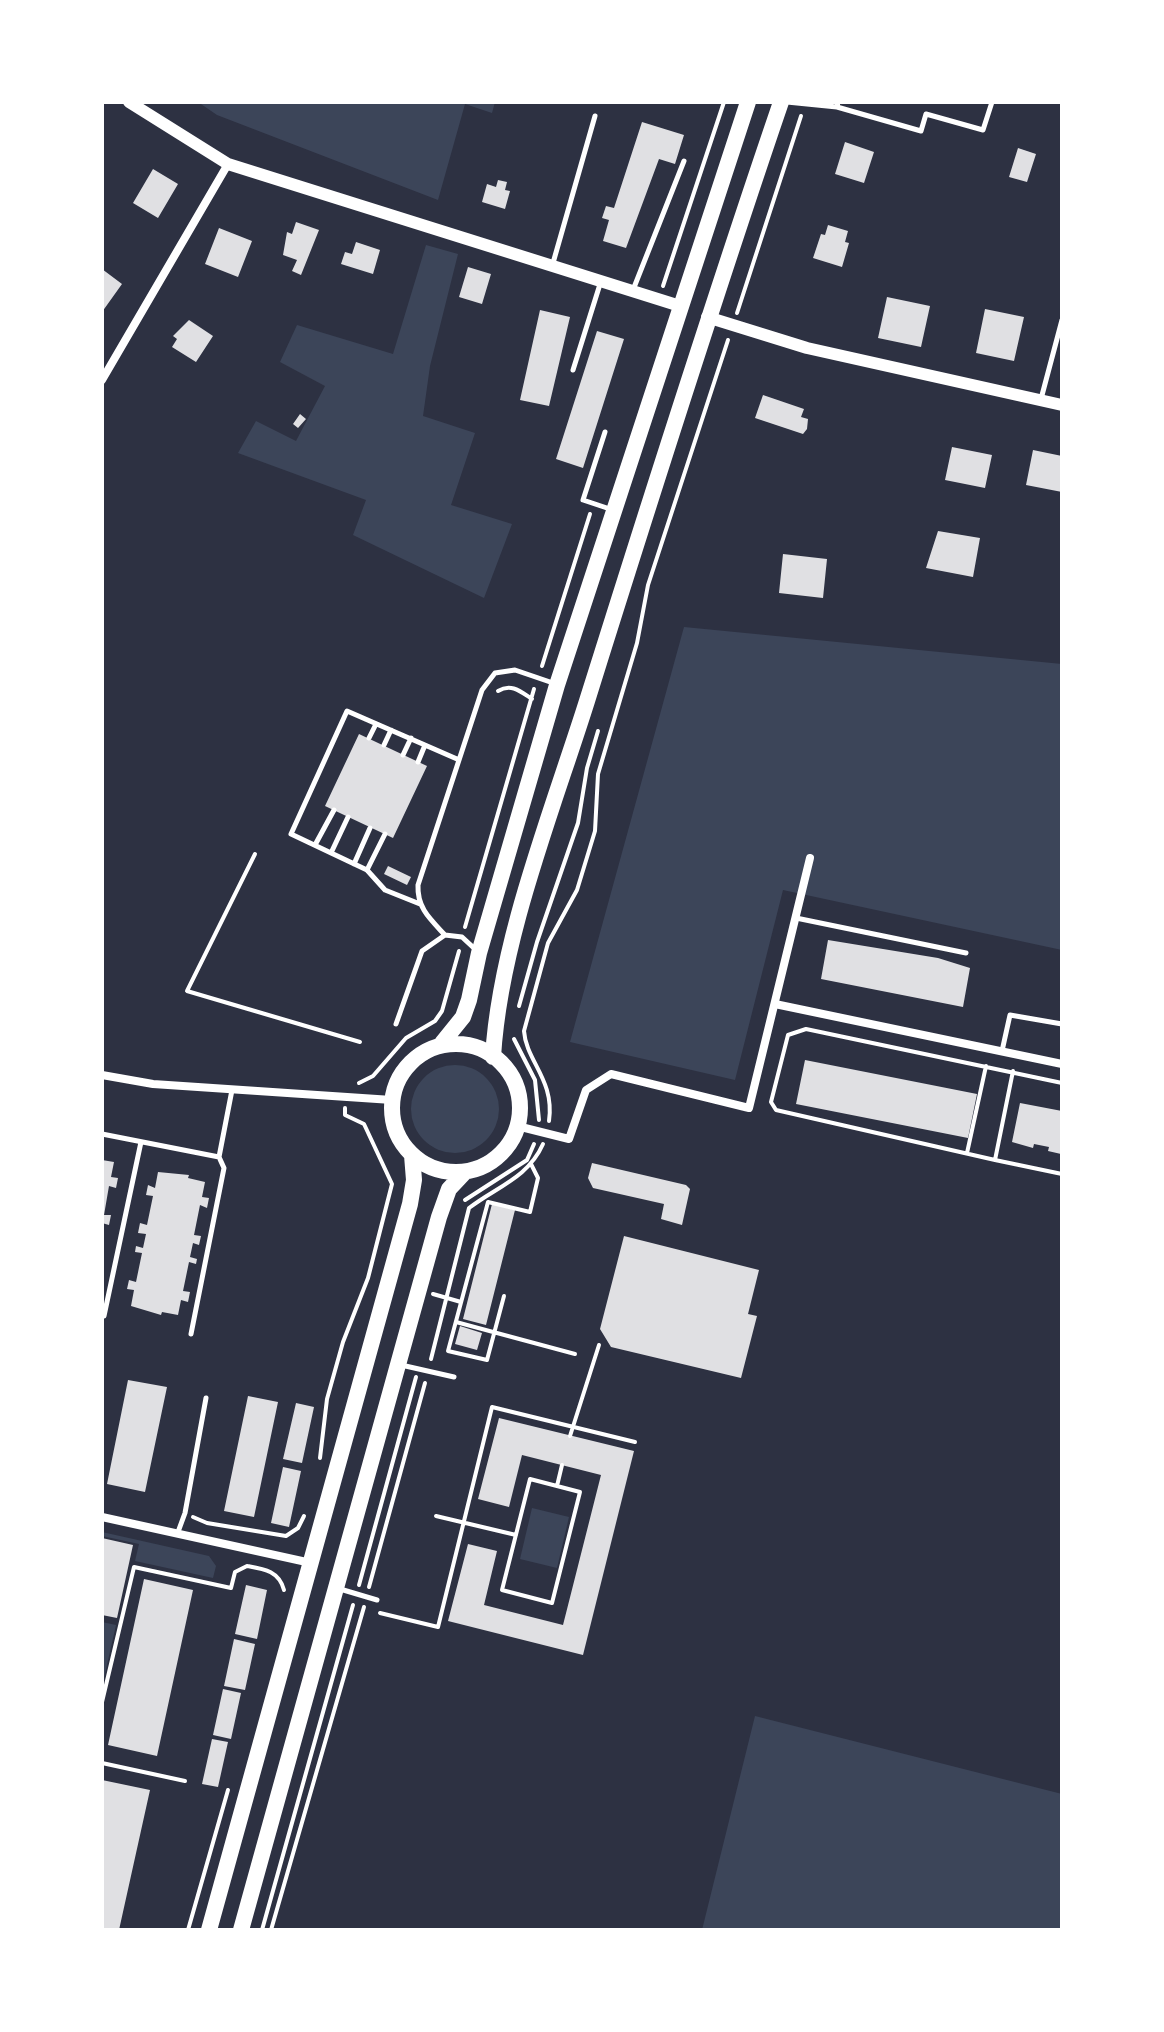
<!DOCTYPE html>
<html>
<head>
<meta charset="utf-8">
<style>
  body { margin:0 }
  #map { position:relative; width:1164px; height:2032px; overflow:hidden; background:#2d3142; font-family:"DM Sans",sans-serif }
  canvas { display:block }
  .frame { position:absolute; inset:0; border:104px solid #fff; pointer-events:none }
</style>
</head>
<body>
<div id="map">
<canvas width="1164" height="2032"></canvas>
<div class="frame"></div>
</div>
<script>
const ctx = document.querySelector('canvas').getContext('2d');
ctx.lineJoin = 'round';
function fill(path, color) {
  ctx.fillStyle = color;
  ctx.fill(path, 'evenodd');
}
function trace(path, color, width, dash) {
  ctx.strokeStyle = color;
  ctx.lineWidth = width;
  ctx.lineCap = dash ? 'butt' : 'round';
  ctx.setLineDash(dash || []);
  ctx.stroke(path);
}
fill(new Path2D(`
  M198 102H495L492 113 465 104 438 200 217 115Z
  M426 245 458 254 430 366 423 416 475 433 451 505 512 524 484 598 353 535 366 500 238 453 256 421 296 441 325 386 280 362 297 325 393 354Z
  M684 627 1062 664V950L783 890 735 1080 570 1042Z
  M411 1109a44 44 0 1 1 88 0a44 44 0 1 1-88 0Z
  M532 1508 569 1517 557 1568 520 1559Z
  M102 1532 209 1556 216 1566 213 1578 135 1561 139 1544 102 1536Z
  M102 1622 116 1625 102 1687Z
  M755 1716 1062 1794V1930H702Z`), '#3c4559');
fill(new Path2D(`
  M642 122 684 135 675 164 659 159 626 248 603 241 609 220 602 218 606 206 614 208Z
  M845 142 874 152 864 183 835 174Z
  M1018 148 1036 154 1027 182 1009 177Z
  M153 169 178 184 158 218 133 203Z
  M498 180 507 182 505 190 510 191 505 209 482 202 487 184 496 187Z
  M296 222 319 230 301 275 292 271 297 260 283 255 287 232 292 234Z
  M828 225 848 231 845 242 849 243 842 267 813 258 821 234 825 235Z
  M219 228 252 241 238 277 205 264Z
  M356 242 380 250 373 274 341 264 345 252 352 254Z
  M468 267 491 274 482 304 459 297Z
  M102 269 122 284 102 312Z
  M887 297 930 306 921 347 878 338Z
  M985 309 1024 317 1014 361 976 353Z
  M540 310 570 317 549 406 520 400Z
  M189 320 213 336 196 362 172 347 177 339 173 336Z
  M597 331 624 339 583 468 556 459Z
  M763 395 804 409 801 417 808 419 807 429 803 434 755 418Z
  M300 414 306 419 298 428 293 424Z
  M952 447 992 455 985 488 945 480Z
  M1033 450 1062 456V492L1026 485Z
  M938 531 980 538 973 577 926 568Z
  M783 554 827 559 823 598 779 593Z
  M359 734 427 766 393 838 325 806Z
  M388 866 411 877 407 885 384 874Z
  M828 940 938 958 970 968 963 1007 821 979Z
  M805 1060 977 1094 968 1138 796 1104Z
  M1020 1103 1062 1111 1061 1154 1048 1151 1049 1147 1034 1144 1033 1148 1012 1142Z
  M102 1160 114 1162 111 1177 118 1178 116 1188 109 1186 104 1215H111L109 1225 102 1223Z
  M592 1163 686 1185 690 1189 682 1225 661 1219 664 1204 593 1188 588 1178Z
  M158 1172 189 1175 188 1178 205 1182 202 1197 209 1198 207 1208 200 1205 194 1235 201 1236 199 1245 193 1243 190 1257 197 1259 196 1264 189 1262 183 1291 190 1292 188 1302 181 1300 178 1315 162 1312 161 1315 131 1306 134 1290 127 1289 129 1280 136 1282 142 1253 135 1252 136 1246 143 1248 146 1234 138 1233 140 1223 147 1225 153 1196 146 1195 148 1185 155 1188Z
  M492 1204 515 1210 486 1325 463 1319Z
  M624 1236 759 1270 748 1314 757 1316 741 1378 611 1347 600 1329Z
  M460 1326 482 1333 477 1350 455 1344Z
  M128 1380 167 1387 145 1492 107 1484Z
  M248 1396 278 1402 254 1517 224 1511Z
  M296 1403 314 1407 302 1463 283 1459Z
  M499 1418 634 1451 583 1655 448 1621 468 1544 497 1551 484 1605 563 1625 601 1475 522 1455 509 1507 478 1499Z
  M283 1467 301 1471 289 1527 271 1523Z
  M102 1538 133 1545 117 1618 102 1615Z
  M144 1579 193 1590 157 1756 108 1745Z
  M246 1585 267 1590 257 1639 235 1634Z
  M234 1639 255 1644 245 1690 224 1686Z
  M223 1689 241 1693 231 1739 213 1735Z
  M212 1739 228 1742 218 1787 202 1784Z
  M102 1780 150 1790 119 1930H102Z`), '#e0e0e3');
trace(new Path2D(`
  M663 286 724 102
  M737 313 801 116
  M542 666 590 514
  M498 691C511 683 520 691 532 699
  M255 854 187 991 360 1042
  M465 927 534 689
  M519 1006 537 942 578 823 587 768 598 731
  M514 1039 535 1080 539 1120
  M1013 1071 995 1160 1062 1174
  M359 1083 373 1076 406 1038 435 1021 442 1011 459 951
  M549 1121C555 1080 526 1061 524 1031L548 943 577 890 595 831 598 774 637 643 648 585 728 340
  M967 1153 986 1066
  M995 1160 776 1110 771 1102 788 1035 806 1029 1062 1083
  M465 1200 527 1160 534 1144
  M433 1294 461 1302
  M504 1296 487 1360 448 1351 488 1202 530 1212 538 1178 531 1164
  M456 1322 575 1354
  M431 1359 469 1208C496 1187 528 1178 543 1144
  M570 1436 599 1345
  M320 1458 327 1399 343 1342 368 1278 392 1184 364 1124 345 1115V1108
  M530 1479 580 1492 552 1603 502 1590Z
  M557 1486 562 1465
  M436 1516 516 1535
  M193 1517 207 1523 286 1536 298 1528 304 1516
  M359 1585 416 1377
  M369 1587 425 1383
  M380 1613 438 1627 492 1407 635 1442
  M102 1702 134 1567 231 1588 235 1572 247 1566C264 1569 279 1571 284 1590
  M102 1763 185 1781
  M188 1930 228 1790
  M262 1930 353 1605
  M271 1930 364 1607`), '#fff', 4);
trace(new Path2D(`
  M787 102 837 107 838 102
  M837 107 921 131 926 114 983 130 992 102
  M553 263 595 116
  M633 290 684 161
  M573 370 601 281
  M1041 399 1062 320
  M605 432 583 500 613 510
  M369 738 376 724
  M384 745 391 730
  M403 755 411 738
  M418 762 425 745
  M315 845 334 810
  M331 853 348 817
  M354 864 370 828
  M367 870 385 834
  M420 904 385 890 367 870 291 834 347 711 457 759
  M796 918 966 953
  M476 950 462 937 445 935C430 919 417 908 418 885L482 690 495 673 515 670 556 684
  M396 1024 422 951 445 935
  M1002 1051 1010 1015 1062 1024
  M102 1134 219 1157 232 1090
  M104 1316 141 1142
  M191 1334 224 1168 219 1157
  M401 1365 454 1377
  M178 1532 185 1513 206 1398
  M340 1589 377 1600`), '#fff', 5);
trace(new Path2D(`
  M102 380 228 164
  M775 1004 1062 1064
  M102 1075 153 1084 392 1100
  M517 1126 569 1139 586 1090 611 1074 749 1108 810 858
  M102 1517 311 1563`), '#fff', 8);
trace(new Path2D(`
  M129 102 228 164 680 306
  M707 317 807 348 1062 405`), '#fff', 12);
trace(new Path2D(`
  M442 1043 463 1017 469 1000 479 953 557 685 748 102
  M392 1108a64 64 0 1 1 128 0a64 64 0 1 1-128 0Z
  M493 1057C500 941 552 812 587 701 650 500 713 301 781 102
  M209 1930 410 1204 414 1180 412 1155
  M241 1930 439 1217 449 1189 465 1172`), '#fff', 16);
</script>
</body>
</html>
